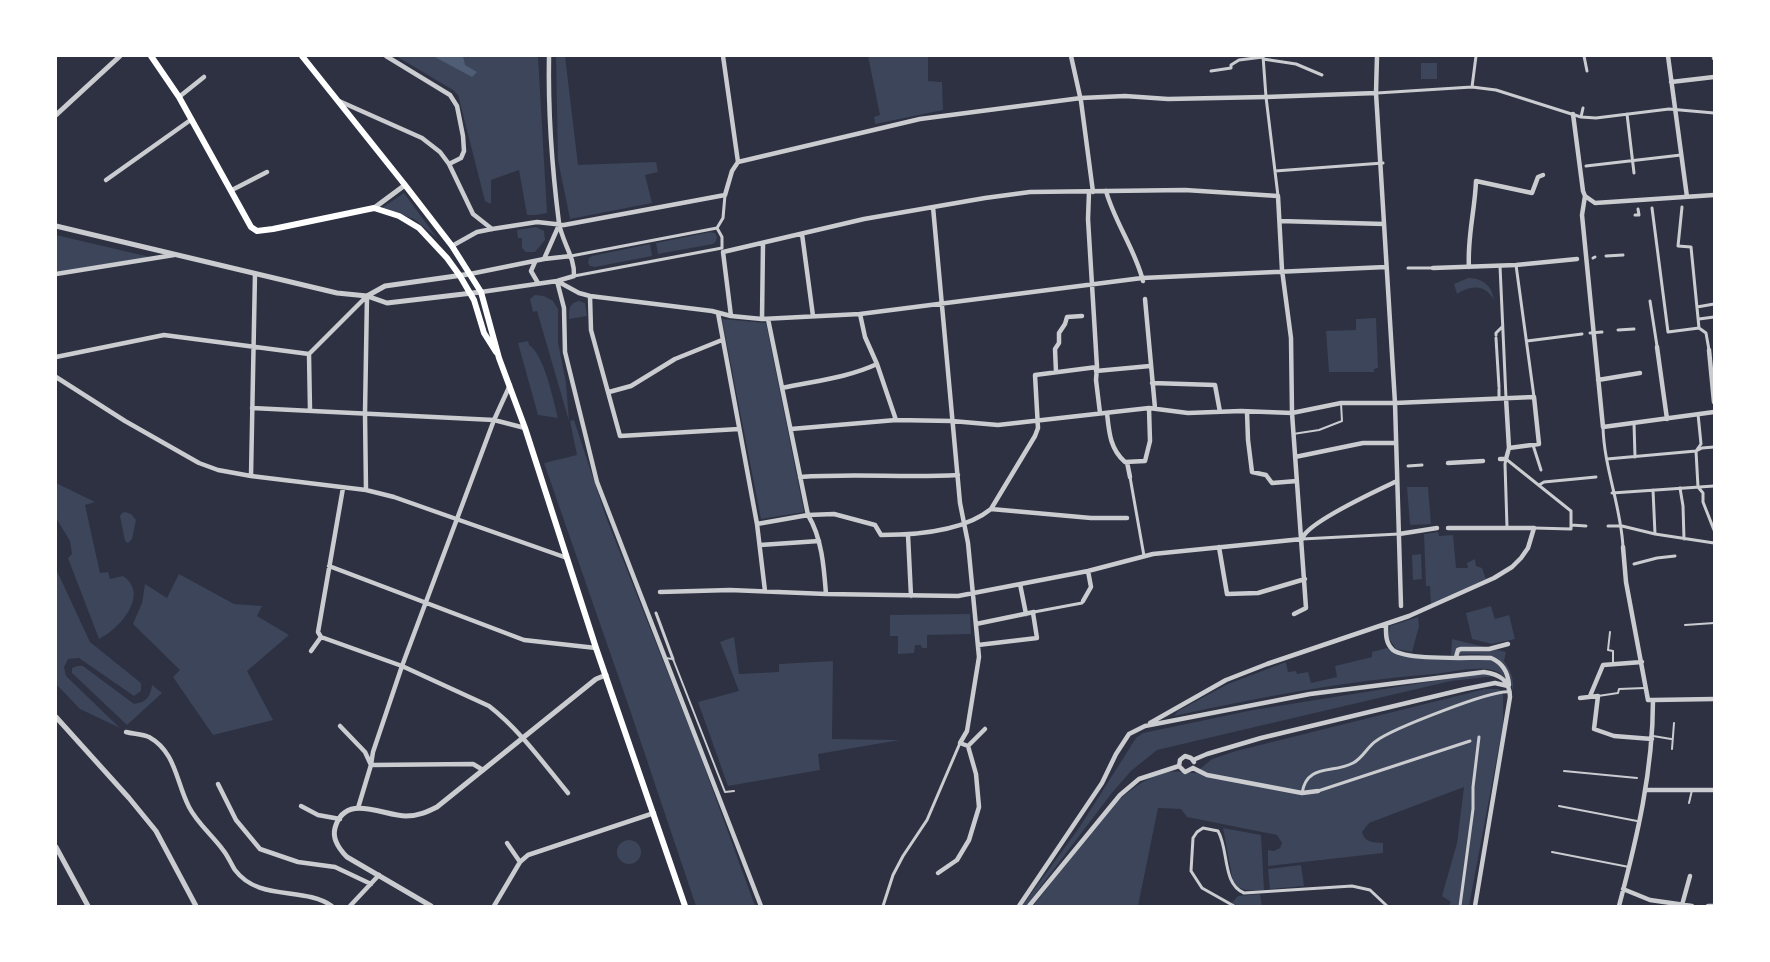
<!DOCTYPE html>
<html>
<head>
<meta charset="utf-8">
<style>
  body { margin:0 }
  #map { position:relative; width:1770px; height:962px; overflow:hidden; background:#2d3142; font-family:Barlow,sans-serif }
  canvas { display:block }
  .frame { position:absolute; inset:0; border:57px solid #fff; pointer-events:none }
</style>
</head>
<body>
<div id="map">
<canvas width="1770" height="962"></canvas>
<div class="frame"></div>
</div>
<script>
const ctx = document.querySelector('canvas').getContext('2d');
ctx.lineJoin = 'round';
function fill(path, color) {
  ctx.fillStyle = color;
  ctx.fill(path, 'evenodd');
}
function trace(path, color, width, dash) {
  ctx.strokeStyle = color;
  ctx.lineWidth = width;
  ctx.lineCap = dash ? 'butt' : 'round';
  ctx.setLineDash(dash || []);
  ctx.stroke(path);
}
fill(new Path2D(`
  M396 56H538L547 213 536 215H527L519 170 491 180V204L485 201 458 95 453 90Z
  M556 56H565L578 165 656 162 658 172 645 175 652 203 570 219 558 160Z
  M868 56H928V81L942 82 943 110 875 124 874 117 880 115Z
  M1421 63H1437V79H1421Z
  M404 193 437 238 414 219 382 208Z
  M536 227 544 231 545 240 535 252H526L522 248V238H518L517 230Z
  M710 232 715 233 717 237 716 241 713 244 658 254 656 243Z
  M56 235 150 257 56 272Z
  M650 244 652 256 595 267 590 266 588 263 589 258 592 256Z
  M1468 278C1482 278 1492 285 1494 300 1484 283 1470 286 1457 294L1454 284Z
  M535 295 544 296 553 301 558 309V342L566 383 569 421 537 311 533 312 530 299Z
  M579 301 585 303 587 316 569 319C569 309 569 303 579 301Z
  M1376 318 1378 368 1374 369V372H1329L1326 331 1356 330V319Z
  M722 319 766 323 804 512 761 519Z
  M528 341 529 345C544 354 553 399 558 418L538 415 518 343Z
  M574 420 606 517 696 744 755 906H696L629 707 544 463 577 455 570 421Z
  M56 483 95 502 85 505 100 573 108 572 110 579 123 576C150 594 120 629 99 639L68 558 72 554 70 541 56 518Z
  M1407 487H1428L1431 524 1410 525Z
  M125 512 131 514 136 520 132 539 128 543 125 541 120 516 122 513Z
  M1438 532 1439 536 1453 535 1456 568H1468L1467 563 1475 559 1476 566 1482 568 1486 579 1431 604 1430 586H1426L1424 534Z
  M1421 554 1422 579 1413 580 1412 555Z
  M56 569 90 642 141 683V691L134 696 79 658 68 659 64 667 66 676 120 728 80 709 56 684Z
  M179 574 234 604 262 606 257 616 289 635 247 671 273 720 213 735 173 677 180 670 133 624 142 603 145 584 167 598Z
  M1491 606 1495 619 1509 615 1515 639 1492 644 1472 639 1466 613Z
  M970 614 971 634 927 635V648H922L921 645H915L914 653 898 654V636H890V615Z
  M1418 617 1419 626 1412 652 1396 649 1388 637 1390 626Z
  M734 637 739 674 779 672V664L833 661 832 739 900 740 818 754 820 770 728 786 698 702 739 691 720 642Z
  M1452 639 1506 652 1504 661C1511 670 1514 680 1513 691 1512 687 1511 679 1509 674 1501 649 1471 655 1451 655Z
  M1387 648C1407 664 1464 659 1490 660 1501 664 1503 672 1507 681 1503 676 1500 672 1493 670 1475 666 1452 672 1434 674 1346 681 1260 697 1174 716L1178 711 1228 684 1286 662 1288 672 1296 671 1297 674 1308 672 1311 683 1337 677 1335 666 1372 657V652Z
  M77 666H83L134 704C147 702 150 697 152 685L162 693 127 725 72 673V668Z
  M1484 673 1496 676 1451 681 1157 750 1131 771 1111 794 1026 906H1022L1079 828 1136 738 1143 733 1253 710Z
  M1485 689H1498L1503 691V725L1469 906H1448L1451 902 1442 896 1457 843 1464 787 1369 823 1362 832C1365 843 1373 842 1383 843V853L1268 866V850L1274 851 1280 848 1282 843 1277 835 1187 817 1181 809 1158 808 1138 906H1033C1070 863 1107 791 1163 773 1174 770 1185 772 1195 773L1212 759 1236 751Z
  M1223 828 1261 835 1264 890C1251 890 1241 893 1233 881Z
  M617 852a12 12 0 1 1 24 0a12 12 0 1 1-24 0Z
  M1301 865 1304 886 1270 889 1268 869Z
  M1260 894 1262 906H1238L1232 903 1238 896Z`), '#3c4559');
fill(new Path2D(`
  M433 56H463L465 65 477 72 472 77Z`), '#4f5d75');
trace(new Path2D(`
  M1293 434 1319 430 1342 421 1341 403
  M1685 625 1714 623
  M1610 632 1608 650 1613 651V664
  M665 658 673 659 725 792 734 791
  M1598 696 1618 693 1619 689 1645 688
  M1653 736 1671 739
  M1672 749 1674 723
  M1564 771 1637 778
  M1689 803 1692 790
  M1559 806 1637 821
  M1552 852 1629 867`), '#caccd0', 2);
trace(new Path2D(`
  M1263 56 1266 97 1278 196
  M1584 56 1587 71
  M1263 59 1296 64 1322 75
  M1211 71 1231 68V65L1239 60 1263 57
  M1472 87 1476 56
  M1377 93 1472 87 1496 90 1581 117 1596 118 1669 109 1714 113
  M1627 114 1634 173
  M1581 117 1583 108
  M1586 166 1681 155
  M1275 171 1383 163
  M1682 207 1678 246 1691 247 1699 328 1706 333 1709 350
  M1652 208 1668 332 1699 328
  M1635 215H1639L1638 209
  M717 228 723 218 725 195
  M717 228 722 237V248
  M571 256 717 228
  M1606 256 1623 255
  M1593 258 1595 257
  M1516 265 1534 397
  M1500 266 1506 398
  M1408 268H1433
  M574 276 722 248
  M1650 301 1657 346
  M1697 307 1714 304
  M1699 319 1714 317
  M1618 330 1634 329
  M1590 333 1602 332
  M1496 335V333L1502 327
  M1496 338 1499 387
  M1527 341 1582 334
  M1499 389V398
  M1698 414 1701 444 1696 451 1698 487 1703 493V502L1714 530
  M1634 423 1635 457
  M1603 427C1604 468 1621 506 1623 547
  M1533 445 1541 470
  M1607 459 1696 451 1702 448 1714 447
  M1408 466 1422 465
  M1130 477 1144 556
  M1539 485 1544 482 1596 477
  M1680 488 1683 506 1684 539
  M1653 490 1655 534
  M1612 493 1714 486
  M1571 525 1586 526
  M1608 526H1622L1655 534 1714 543
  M1507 527 1505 464 1506 459 1571 511V529L1534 528
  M1302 539 1399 534
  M1634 564 1657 558 1675 556
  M1034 612 1082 603 1083 601
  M656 613 673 659
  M1318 791 1470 741
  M1302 793C1307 763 1333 774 1353 763 1363 758 1367 747 1376 741 1392 729 1493 689 1510 692
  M883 906 893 875 903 856 927 820 960 743
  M1234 906 1202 888 1191 871 1193 838 1197 832 1203 828 1218 831C1229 850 1222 884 1244 893L1352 886 1370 890 1387 906
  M1460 906 1473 809V787L1479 737`), '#caccd0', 3);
trace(new Path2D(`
  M723 56 738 162
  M1071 56 1081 101 1093 192
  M1377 56 1376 93 1395 403 1401 606
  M1668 56 1687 197
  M1714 56V58
  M1671 82 1714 77
  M179 97 204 77
  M339 101 422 138 440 152 449 164 461 158 464 151 463 136 457 106 450 95 386 56
  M1573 114 1583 191 1585 196 1595 203 1714 195
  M449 164 473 214 492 229
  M106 180 192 119
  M232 190 267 172
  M1106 191C1115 223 1135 249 1143 281
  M1089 192 1088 219 1097 367 1096 380 1100 413
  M1585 196 1582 215 1603 427 1714 412
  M933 207 960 503 968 543 979 657 967 731 960 743 968 746 985 729
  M1280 221 1384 224
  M802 234 813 316
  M452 246 477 232 492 229 537 222 564 225 725 195 732 171 738 162 920 119 1081 98 1125 96 1168 99 1266 97 1376 93
  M544 259 559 225
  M535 262 531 271 538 283
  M1469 267C1467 238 1475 210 1476 181L1532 193 1538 177 1543 175
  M1433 268 1516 265 1577 259
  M56 274 174 255
  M470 274 544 259 571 256
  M557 281 579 293 590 296 712 311 731 316 762 319 860 314 1142 278 1386 267
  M557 281 564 308 565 352 597 482 761 906
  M481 292 557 281 574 276C575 257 562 242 559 223 552 168 548 111 549 56
  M590 296 591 330 620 436 739 429
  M1145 299 1155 408
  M718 313 757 524 765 591
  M860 314 865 337 877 364 896 420
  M731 316 723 252 864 219 985 198 1030 192 1185 190 1278 196 1282 270 1291 338 1292 413 1306 608 1294 614
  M762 319 763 244
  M1657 347 1667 419
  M1709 350 1714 402
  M309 354 310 410
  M56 357 164 335 309 354 367 296
  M1096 371 1150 366
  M1056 372 1055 349 1059 343V333L1065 324 1067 317 1082 316
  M56 377 125 421 199 463 218 470 251 476 366 490 394 497 567 558
  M1598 380 1640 373
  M1152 383 1215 385 1220 412
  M782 388C814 381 847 378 877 364
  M609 392 631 386 675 359 722 340
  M252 408 494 420 525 428
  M1247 412 1248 440 1252 472 1266 475 1272 483 1297 481
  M1107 413C1109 432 1110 449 1125 462L1145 461 1150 441 1149 408
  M791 429 896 420 952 421 998 425 1149 408 1188 413 1241 411 1292 413 1341 403H1395L1534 397 1539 444 1509 448
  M1295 457 1363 443H1396
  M1500 459H1506L1509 448 1506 398
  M1127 462 1130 477
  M1448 463 1483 461
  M251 476 255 274
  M800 477C853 473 905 478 958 475
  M366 490 365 413 367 296
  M991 509 1091 518H1127
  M757 524 808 515 768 319
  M1399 534 1437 528
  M908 535 911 596
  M1303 537C1310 521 1378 490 1397 481
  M760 545 819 541
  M1219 547 1227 594 1258 593 1305 579
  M1623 547 1626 582 1648 700H1653
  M329 566 524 640 596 648
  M1020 584 1026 614
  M660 592 730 590 826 594 958 596 1088 571 1153 554 1302 539
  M826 594C824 568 822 538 808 515L834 514 875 525 881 535C915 535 964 531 991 509L1035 436 1038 428 1035 375 1097 367
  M1083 601 1091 587 1088 571
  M976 624 1034 612
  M1386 624C1386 633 1385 643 1393 650 1408 661 1470 657 1491 658 1503 663 1508 672 1509 685
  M321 637 402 666 489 706C520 730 544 764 568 793
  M978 645 1037 638 1033 613
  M311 651 321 637 318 632 343 488
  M1456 657 1458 650 1461 649H1489L1508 644
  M1590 696 1603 665 1642 662
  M1580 698 1598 696 1594 729 1614 736 1652 739
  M1653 700 1714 699
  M1150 723 1226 680 1267 664 1409 616 1494 578 1512 567 1521 558 1528 548 1534 528H1448
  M340 726 365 752 371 765 473 764 483 770
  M126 732C133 734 142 734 149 737 176 752 176 782 189 807 197 823 213 836 223 850 228 856 231 864 235 870 259 902 303 886 332 906
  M1193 760 1207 754 1261 738 1465 689 1495 683 1508 686
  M1179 766 1180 760 1185 756 1191 758 1194 762
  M1179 766 1185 772 1193 768
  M1193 768 1207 775 1302 793 1318 791
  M218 784 236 820 260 849 298 862 335 867 371 884
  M1647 790H1714
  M301 806 318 815 340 819
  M358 808 371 765 373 752 402 666 494 420 510 385
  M507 843 520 862
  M938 873 957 860 969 840 979 807 976 774 968 746
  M1623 889 1650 900 1692 906
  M1682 905 1690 876
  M350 906 379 875
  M494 906 520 862 528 855 654 813
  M1019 906 1102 783 1116 754 1129 734 1145 726 1310 694 1484 672C1499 674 1510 680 1510 697L1475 906
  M1029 906 1120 795 1139 779 1179 766
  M1619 906C1637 838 1653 771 1653 700
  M1708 906H1714`), '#caccd0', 4.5);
trace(new Path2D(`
  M56 115 120 56
  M374 208 405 185
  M56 226 337 293 367 296 387 303 481 292
  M367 296 385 286 470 274
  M56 717 129 798 156 831 196 906
  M56 847 88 906
  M431 906 347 857C340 850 332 839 335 828 345 792 383 816 406 816 418 816 427 812 437 807L596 679 606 675`), '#caccd0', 5);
trace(new Path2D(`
  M151 56 179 97 251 227 257 231 273 229 374 208 399 216 419 228 447 258 460 276 474 300 484 333 496 352
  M302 56 405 185 452 246 481 292 499 358 525 428 596 648 685 906`), '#fff', 6);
</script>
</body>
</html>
